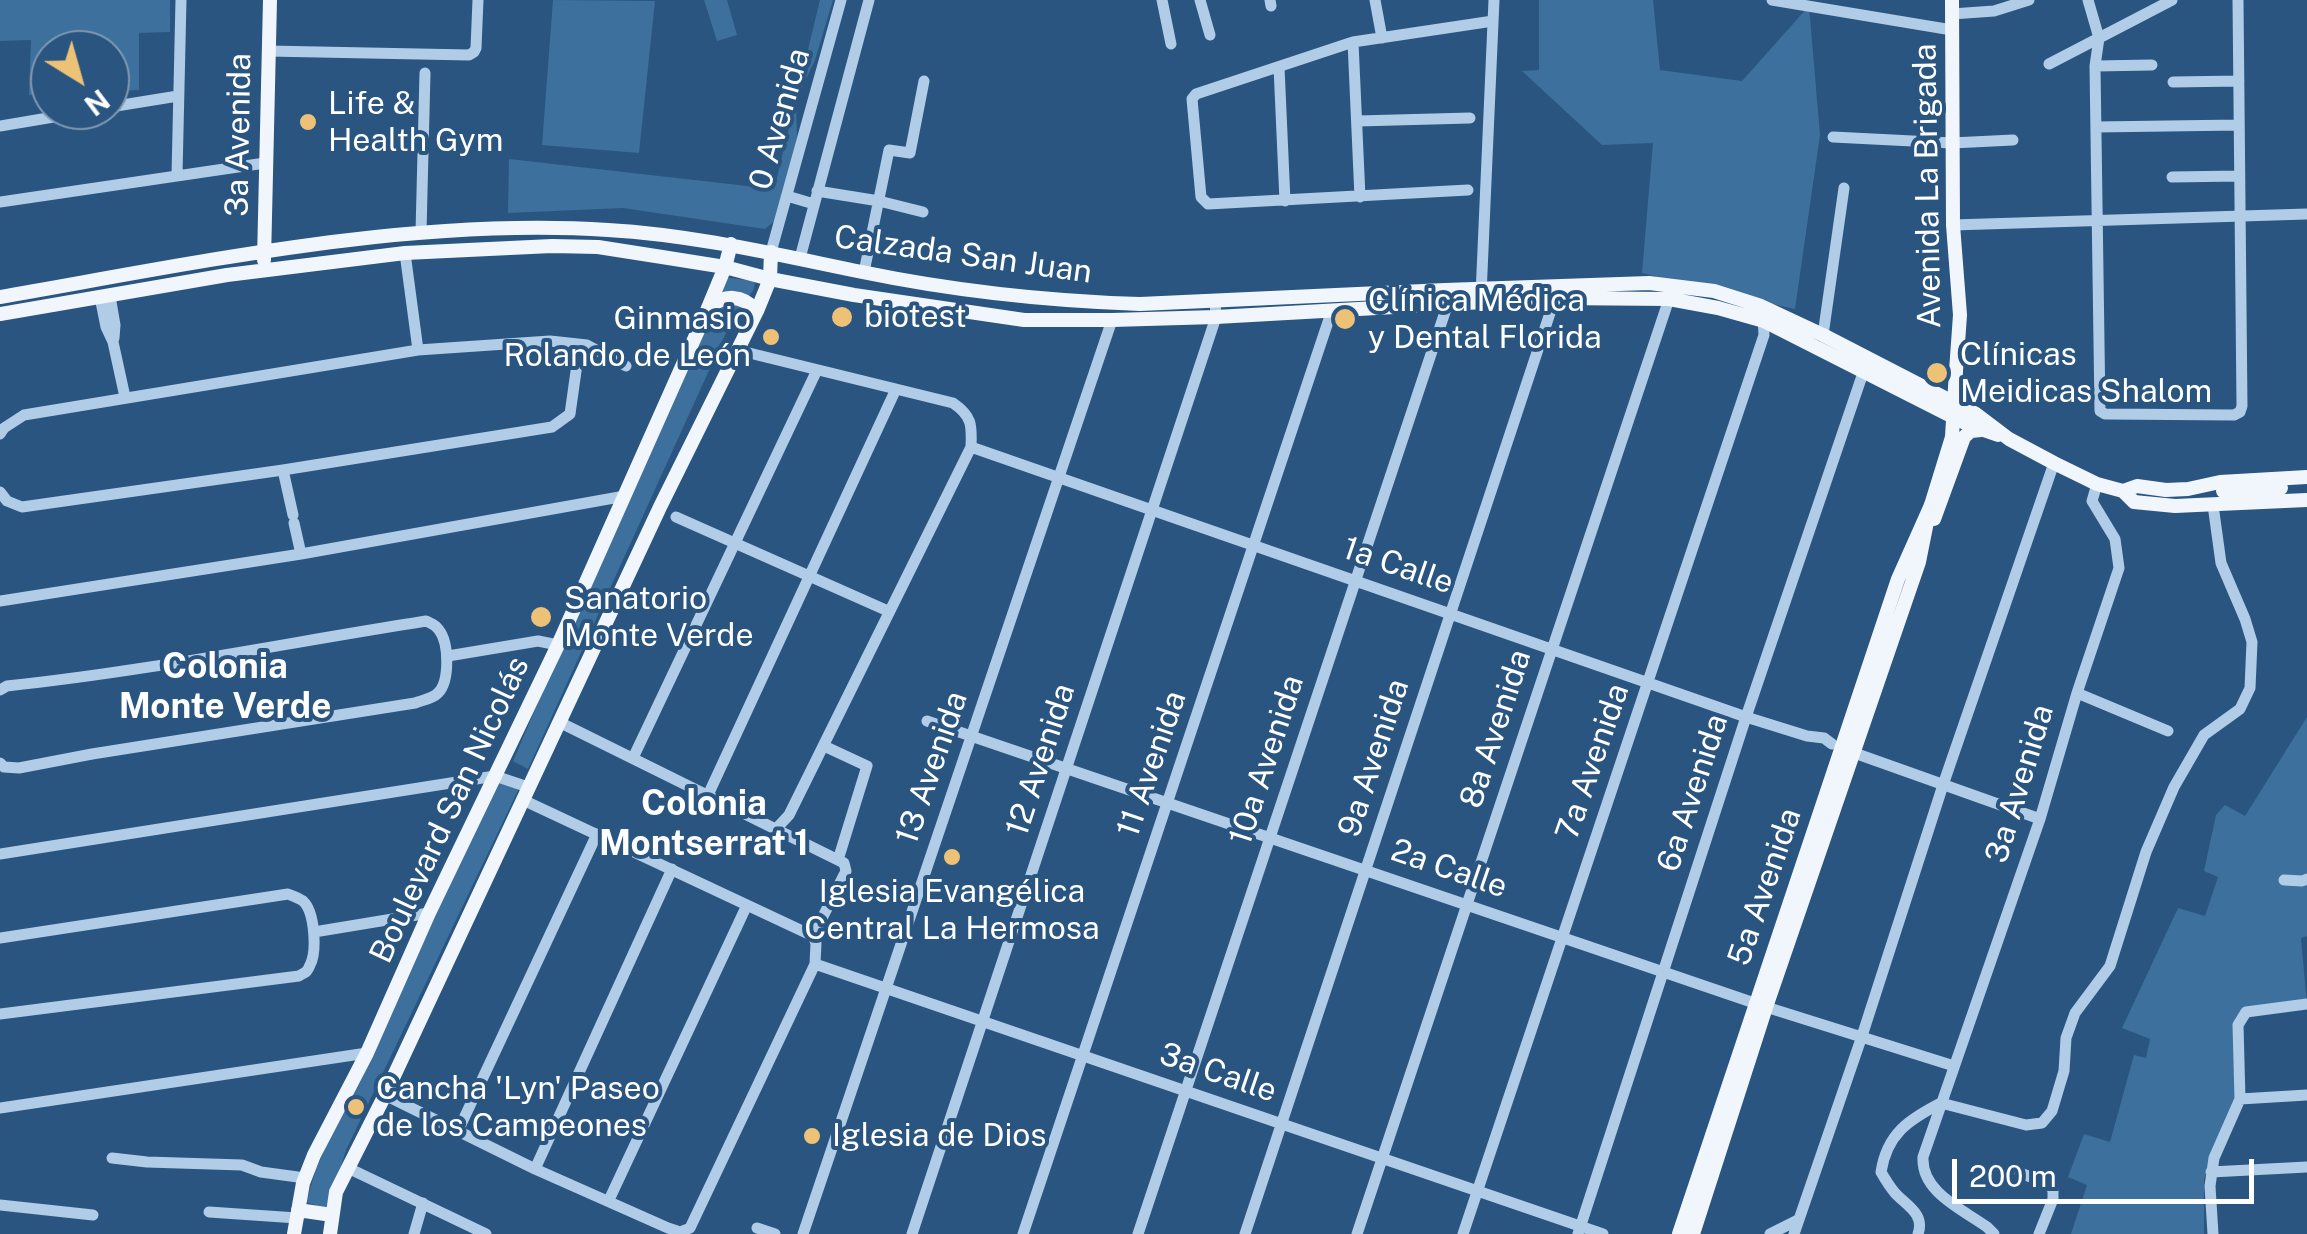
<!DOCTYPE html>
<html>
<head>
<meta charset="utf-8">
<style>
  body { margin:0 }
  #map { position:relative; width:2307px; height:1234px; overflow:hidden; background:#295580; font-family:"Public Sans",sans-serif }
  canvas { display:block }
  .north { position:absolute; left:30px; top:30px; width:100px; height:100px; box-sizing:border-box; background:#295580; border:2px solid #7f99b3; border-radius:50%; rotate:143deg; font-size:28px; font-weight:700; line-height:40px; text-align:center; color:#fff }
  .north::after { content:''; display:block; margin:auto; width:35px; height:45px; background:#edc277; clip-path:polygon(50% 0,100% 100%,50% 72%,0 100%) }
  .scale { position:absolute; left:1952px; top:1159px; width:302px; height:45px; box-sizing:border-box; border:5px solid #fff; border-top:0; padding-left:12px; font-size:30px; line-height:35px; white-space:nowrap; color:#fff; -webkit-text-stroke:8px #295580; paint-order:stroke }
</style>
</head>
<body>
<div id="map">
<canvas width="2307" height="1234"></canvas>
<div class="north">N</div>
<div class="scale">200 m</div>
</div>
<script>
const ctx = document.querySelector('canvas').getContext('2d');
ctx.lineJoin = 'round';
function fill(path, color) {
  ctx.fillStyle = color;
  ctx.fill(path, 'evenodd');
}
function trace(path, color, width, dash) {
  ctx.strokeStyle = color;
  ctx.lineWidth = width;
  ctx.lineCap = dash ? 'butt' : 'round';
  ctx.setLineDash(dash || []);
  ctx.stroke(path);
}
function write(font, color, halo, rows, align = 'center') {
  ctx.font = font + ' "Public Sans",sans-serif';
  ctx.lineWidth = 8;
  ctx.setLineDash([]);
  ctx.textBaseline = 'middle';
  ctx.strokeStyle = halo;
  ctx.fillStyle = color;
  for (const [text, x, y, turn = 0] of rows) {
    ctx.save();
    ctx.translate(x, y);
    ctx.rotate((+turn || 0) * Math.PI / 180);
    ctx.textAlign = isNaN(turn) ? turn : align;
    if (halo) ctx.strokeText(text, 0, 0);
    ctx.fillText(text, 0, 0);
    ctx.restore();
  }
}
fill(new Path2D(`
  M0 0H170V32L139 33V90L110 91V50H50V94L29 95 31 40 0 41Z
  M553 0 655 1 639 153 542 145Z
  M704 0H727L737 35 717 41Z
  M820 0H833L815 60 796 100 797 138 776 220 765 229 623 208 508 213 509 159 774 189Z
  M1539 0H1653L1660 70 1742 81 1809 6 1820 135 1795 309 1725 294 1642 273 1653 143 1602 145 1522 71 1539 70Z
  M721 277 755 281 754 289 731 322 528 769 513 761Z
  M2307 717V936L2301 938 2307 1004 2238 1015 2235 1097 2204 1179V1234H2071L2087 1185 2068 1177 2084 1134 2110 1142 2134 1055 2146 1058 2150 1039 2122 1028 2178 908 2205 916 2218 877 2204 871 2216 815 2225 805 2245 816Z
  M502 774 522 782 346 1150 328 1209 306 1202 316 1169 333 1131Z`), '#3d709d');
trace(new Path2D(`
  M1162 0 1171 44
  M1200 0 1210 35
  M1270 0 1271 6
  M1375 0 1382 38
  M1772 0 1952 30
  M2088 0 2099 38 2095 66 2100 411 2105 414 2234 415 2240 412 2242 406 2238 0
  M1952 14 1994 11 2029 0
  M1353 42 1360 197
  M268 51 469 55 474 52 476 48 478 0
  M2049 64 2172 0
  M2095 66 2152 65
  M1279 67 1285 201
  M2173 82 2239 81
  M110 107 178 96
  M1358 121 1470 118
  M0 126 95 110
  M2096 127 2239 125
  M1833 137 1952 143 2013 140
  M177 175 181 0
  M2172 177 2239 176
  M1468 190 1208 204 1201 197 1192 99 1196 94 1353 42 1493 21
  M817 191 879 201 923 212
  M787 196 814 204
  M0 202 265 163
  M1953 225 2307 214
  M421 232 425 73
  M771 252 841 0
  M405 253 418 350
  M800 258 869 0
  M864 272 889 150 910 153 924 81
  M1481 295 1494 0
  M110 296 115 325 114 338
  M100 297 106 327 113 342 125 397
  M1823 335 1844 188
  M737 350 953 403C972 416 972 425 971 447L789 815 776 829
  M0 434 4 428 24 415 418 350 550 341 587 345 626 366
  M971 447 1746 717 1807 736 1824 738 1832 744
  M283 470 293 515
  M0 492 7 501 22 507 283 470 552 427 570 414 578 357 570 345
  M676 517 888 611
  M294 523 301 554
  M0 601 301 554 625 496
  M448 656 538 641 558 645
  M0 690 7 686C148 671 286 643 426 621 432 624 435 624 439 630 449 643 450 681 438 693 432 699 423 700 415 703L92 754 19 768 4 767 0 763
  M2077 693 2168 731
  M927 721 1766 1007 1954 1066
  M559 722 838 860
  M1846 750 2040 819
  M633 758 817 370
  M708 795 896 389
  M523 800 813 936
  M0 854 495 776 528 787
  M2284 880 2302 881 2307 879
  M314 932 429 913
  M0 938 288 894C293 896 299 898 303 901 315 912 317 952 310 965 307 973 305 972 299 976L0 1014
  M815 964 1603 1234
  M385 1095 535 1169 668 1228 680 1232 690 1228 815 964 816 943 813 936 846 871 844 863 838 860 867 766 824 746
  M2240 1099 2307 1095
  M1941 1103 2026 1125 2042 1123 2052 1111 2064 1071 2066 1038 2075 1013 2110 966 2146 852 2174 787 2204 735 2240 709 2250 688 2252 642 2245 619 2221 563 2213 505
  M0 1108 367 1053
  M458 1131 597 834
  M112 1158 147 1162 242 1165 261 1172 305 1178
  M348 1168 486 1234
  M535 1169 672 869
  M2211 1172 2307 1167
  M2020 1173 2047 1183 2053 1190V1199L2039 1234
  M609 1200 747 905
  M0 1205 93 1215
  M209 1212 297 1218
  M757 1228 775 1234
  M414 1234 423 1203
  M803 1234 1112 320
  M912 1234 1216 317 1215 301
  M1023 1234 1332 310
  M1138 1234 1448 303
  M1245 1234 1555 298
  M1357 1234 1669 299
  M1463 1234 1764 335 1763 317
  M1578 1234 1746 717 1864 370
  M1770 1234 1798 1220
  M1794 1234 1862 1036 1943 785 2054 463
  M1918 1234C1925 1214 1907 1206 1895 1193 1890 1187 1885 1179 1881 1172 1887 1134 1908 1120 1941 1103
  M1994 1234 1987 1227C1962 1209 1921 1192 1923 1157L2040 819 2077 693 2119 568 2115 539 2092 501 2097 484
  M2213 1234 2210 1186 2214 1158 2240 1099 2238 1025 2246 1012 2307 1004`), '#b0cce6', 11);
trace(new Path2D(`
  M1952 0 1953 225 1960 315 1956 371
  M264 260 270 0
  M0 297C196 263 409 217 608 230 695 235 778 255 862 272 954 291 1047 301 1140 304L1445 290 1649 283 1714 291 1761 306 1823 335 1976 414 2009 439 2054 463 2097 484 2123 491 2134 502 2175 506 2307 500
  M708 308C725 294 742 294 757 311
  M0 314 227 275 405 253 552 246 598 247 662 257 725 267 770 279 854 295 1024 320H1112L1216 317 1555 298 1669 299 1718 308 1764 321 1969 425 1998 435
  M2123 491 2137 486 2166 490 2188 489 2220 482 2307 477
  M2223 491 2281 488
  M1934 519 1964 437 1971 431 1981 430
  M298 1210 332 1215
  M294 1234 303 1183 314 1155 367 1053 429 913 558 645 708 308 725 267 731 244
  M330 1234 336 1192 385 1095 660 507 757 311 770 279 771 252
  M1679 1234 1898 579 1931 505
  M1693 1234 1766 1007 1919 562 1927 522`), '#f1f6fd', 14);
trace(new Path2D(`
  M1931 505 1952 437 1956 371`), '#f1f6fd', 14);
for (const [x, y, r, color] of [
  [308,122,10,"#edc277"],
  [842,317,12,"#edc277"],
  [1345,319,12,"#edc277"],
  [771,337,10,"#edc277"],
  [1937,373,12,"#edc277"],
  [541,617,12,"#edc277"],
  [952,857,10,"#edc277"],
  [356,1107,10,"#edc277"],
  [812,1136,10,"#edc277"]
]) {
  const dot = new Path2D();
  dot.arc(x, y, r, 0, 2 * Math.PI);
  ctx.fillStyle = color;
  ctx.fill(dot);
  trace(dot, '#295580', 4);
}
write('32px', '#fff', '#295580', [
  ["Life &",328,104],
  ["Health Gym",328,141],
  ["Clínica Médica",1368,301],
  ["y Dental Florida",1368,338],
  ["biotest",864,317],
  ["Ginmasio",751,319,"right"],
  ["Rolando de León",751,356,"right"],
  ["Clínicas",1960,355],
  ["Meidicas Shalom",1960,392],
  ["Sanatorio",564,599],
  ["Monte Verde",564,636],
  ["Iglesia Evangélica",952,892,"center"],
  ["Central La Hermosa",952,929,"center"],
  ["Cancha 'Lyn' Paseo",376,1089],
  ["de los Campeones",376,1126],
  ["Iglesia de Dios",832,1136]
], 'left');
write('32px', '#fff', '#295580', [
  ["0 Avenida",780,119,-74],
  ["3a Avenida",239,135,-89],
  ["Avenida La Brigada",1928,186,-91],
  ["Calzada San Juan",963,255,8],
  ["1a Calle",1398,566,19],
  ["8a Avenida",1496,729,-72],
  ["9a Avenida",1374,758,-72],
  ["12 Avenida",1041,760,-72],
  ["10a Avenida",1267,760,-72],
  ["7a Avenida",1593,762,-71],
  ["11 Avenida",1152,764,-71],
  ["13 Avenida",932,768,-71],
  ["3a Avenida",2020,784,-73],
  ["6a Avenida",1693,793,-72],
  ["Boulevard San Nicolás",450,810,-65],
  ["2a Calle",1449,869,19],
  ["5a Avenida",1765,887,-71],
  ["3a Calle",1218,1073,19]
]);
write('bold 35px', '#fff', '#295580', [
  ["Colonia",225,667],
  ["Monte Verde",225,707],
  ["Colonia",704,804],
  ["Montserrat 1",704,844]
]);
</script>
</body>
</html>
